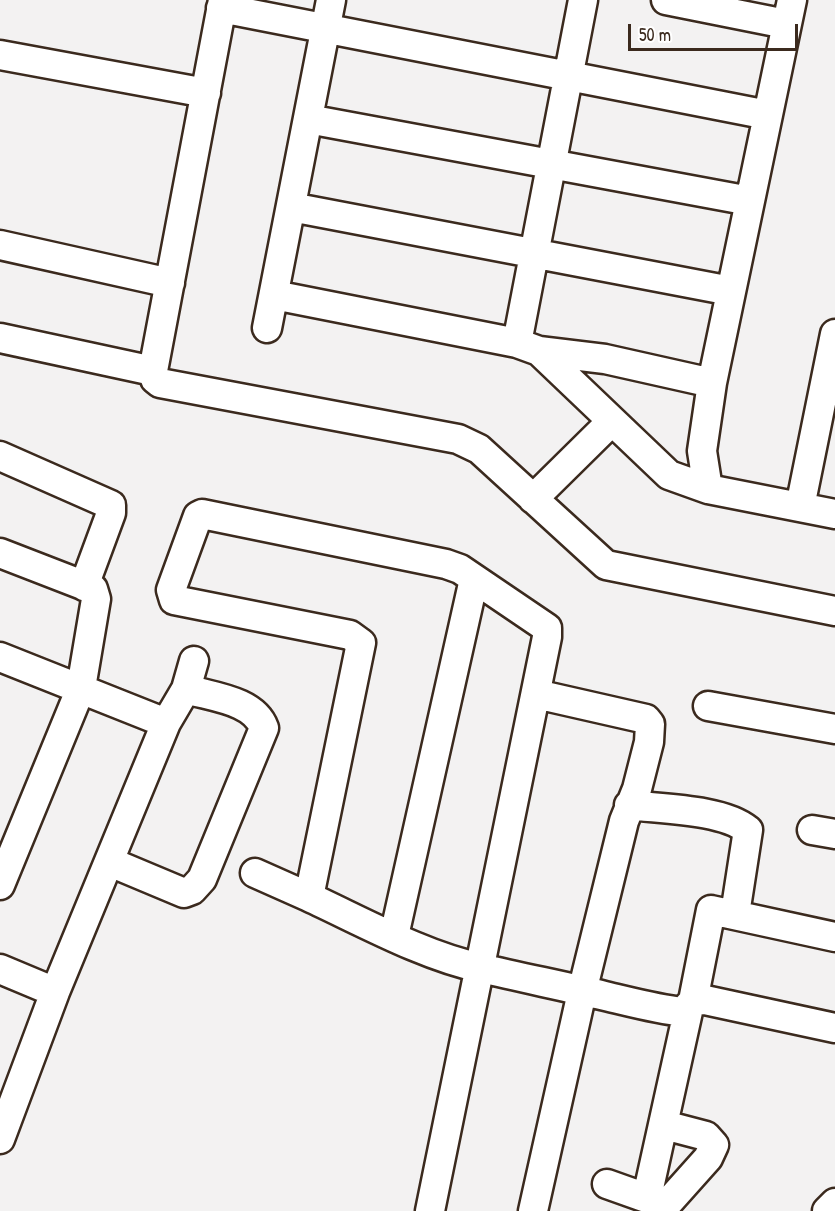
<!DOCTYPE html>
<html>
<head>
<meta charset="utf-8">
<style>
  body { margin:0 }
  #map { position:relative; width:835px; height:1211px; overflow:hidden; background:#f3f2f2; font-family:"Patrick Hand",sans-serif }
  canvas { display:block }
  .scale { position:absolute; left:628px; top:24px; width:170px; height:27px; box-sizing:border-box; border:3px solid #3b2a1e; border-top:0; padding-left:8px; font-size:18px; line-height:21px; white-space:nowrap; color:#3b2a1e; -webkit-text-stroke:4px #fff; paint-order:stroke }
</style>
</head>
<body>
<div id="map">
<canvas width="835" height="1211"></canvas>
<div class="scale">50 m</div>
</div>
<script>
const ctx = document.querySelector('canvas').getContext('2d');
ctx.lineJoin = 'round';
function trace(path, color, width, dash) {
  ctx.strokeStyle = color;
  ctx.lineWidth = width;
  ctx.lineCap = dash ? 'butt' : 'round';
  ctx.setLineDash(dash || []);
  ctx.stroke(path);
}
const minor = new Path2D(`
  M223 0 153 371 155 379 160 383 458 439 479 449 606 565 835 611
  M666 0 786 24
  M221 8 768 115
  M0 55 206 93
  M308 119 750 201
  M291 207 731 291
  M0 245 170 283
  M274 295 517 343 539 351 605 359 712 383
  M267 328 331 0
  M0 338 153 371
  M517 343 583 0
  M539 351 669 475 708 489 702 451 712 383 792 0
  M0 456 111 505V513L84 586
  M708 489 835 514
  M533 499 611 422
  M800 507 835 334
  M0 553 93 589 96 599 81 688 0 885
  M0 657 166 723
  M708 706 835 729
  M629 805C661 809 723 809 748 830L735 914
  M812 830 835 834
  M110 862 184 893 192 890 202 879 264 728C254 700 212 697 186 689
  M255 873 309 897
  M394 936 474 579
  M0 969 55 992 166 723 186 689 194 661
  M693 1001 711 910 835 937
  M0 1139 55 992
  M607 1184 666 1205 708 1158 714 1145 706 1136 664 1125
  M647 1197 689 1007
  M430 1211 547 637V628L460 569 446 564 202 514 198 516 171 590 174 600 350 635 361 643 309 897C363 922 424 956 481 968 522 978 564 986 605 996 631 1002 656 1009 683 1012L693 1001 705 1000 835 1028
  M533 1211 582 992 624 821 637 789 649 742 650 724 646 719 536 694
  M827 1211 835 1203`);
trace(minor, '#3b2a1e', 33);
trace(minor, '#fff', 28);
</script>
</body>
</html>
